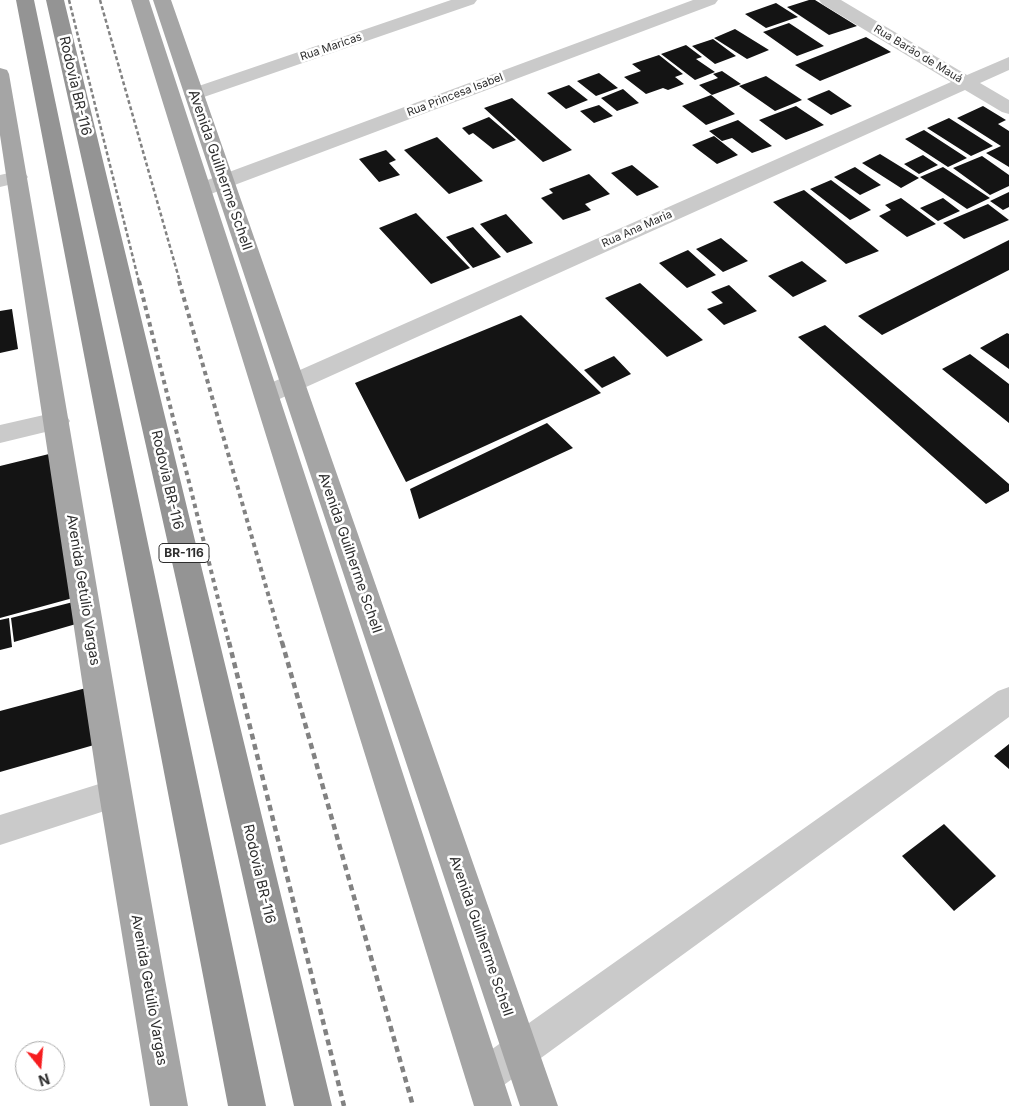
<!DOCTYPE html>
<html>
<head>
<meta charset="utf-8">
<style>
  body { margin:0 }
  #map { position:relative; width:1009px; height:1106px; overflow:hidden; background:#fff; font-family:Inter,sans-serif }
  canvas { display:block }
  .north { position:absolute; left:15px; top:1041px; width:50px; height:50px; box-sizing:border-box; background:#fff; border:1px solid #ababab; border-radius:50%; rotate:163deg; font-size:14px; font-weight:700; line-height:20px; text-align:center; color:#2d2d2d }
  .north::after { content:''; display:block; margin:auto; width:18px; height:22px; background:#f61d1f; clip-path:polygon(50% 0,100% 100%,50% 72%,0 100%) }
</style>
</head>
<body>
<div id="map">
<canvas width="1009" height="1106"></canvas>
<div class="north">N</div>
</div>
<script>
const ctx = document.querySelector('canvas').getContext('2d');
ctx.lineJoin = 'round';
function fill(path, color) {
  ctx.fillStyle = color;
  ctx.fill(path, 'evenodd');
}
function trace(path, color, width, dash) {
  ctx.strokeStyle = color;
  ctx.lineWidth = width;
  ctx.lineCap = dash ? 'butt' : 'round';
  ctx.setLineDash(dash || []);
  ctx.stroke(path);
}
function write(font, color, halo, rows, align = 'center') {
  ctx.font = font + ' Inter,sans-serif';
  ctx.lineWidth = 5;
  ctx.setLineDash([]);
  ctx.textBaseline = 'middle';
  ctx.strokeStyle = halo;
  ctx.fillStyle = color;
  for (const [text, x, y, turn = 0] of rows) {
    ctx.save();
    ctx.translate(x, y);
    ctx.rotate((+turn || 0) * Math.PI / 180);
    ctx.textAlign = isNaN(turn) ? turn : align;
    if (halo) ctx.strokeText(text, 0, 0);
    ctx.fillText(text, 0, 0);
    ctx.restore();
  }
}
fill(new Path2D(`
  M809 0H815L857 26 829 35 787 7Z
  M776 3 798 17 766 28 745 14Z
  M789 23 824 46 797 56 763 32Z
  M735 29 769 50 747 59 714 38Z
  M866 37 891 52 820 81 795 65Z
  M713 39 736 56 715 64 692 46Z
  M686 45 702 57 696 59 715 72 695 80 661 54Z
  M659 55 683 74 675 77 684 84 668 90 663 88 646 94 624 77 641 71 632 64Z
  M722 71 741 84 712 95 699 85 718 78 713 74Z
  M599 73 618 88 596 96 577 81Z
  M766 76 802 100 775 111 739 86Z
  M569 85 588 100 566 109 547 93Z
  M623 89 639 103 617 111 601 98Z
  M829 90 852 106 831 115 807 99Z
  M711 95 735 114 706 125 682 106Z
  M512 98 572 150 543 162 484 108Z
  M599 105 613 116 594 123 580 111Z
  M796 106 824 125 786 140 759 120Z
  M983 106 1006 120 998 124 1009 131V167L986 153 1001 146 957 118Z
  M489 117 516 140 493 149 473 133 469 135 462 128Z
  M949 118 993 146 971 156 927 128Z
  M738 120 772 146 752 153 732 138 722 141 709 131Z
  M924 130 967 158 948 167 905 139Z
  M714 136 738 155 717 164 692 145Z
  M437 137 483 181 449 194 404 150Z
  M386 150 396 160 389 163 400 175 379 182 359 159Z
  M880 154 919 178 901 188 862 163Z
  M923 155 938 165 919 174 904 164Z
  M982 156 1009 175V186L990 195 953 168Z
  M632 165 659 187 637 196 611 173Z
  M855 167 881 185 860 195 834 177Z
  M943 167 990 198 967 209 920 177Z
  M589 174 610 194 585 204 591 210 563 220 541 198 553 193 549 189Z
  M831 180 871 210 850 220 810 189Z
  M804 190 879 251 846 264 773 202Z
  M1009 192V207L1003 210 990 201Z
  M901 198 936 224 907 237 879 216 891 210 885 205Z
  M943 198 960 211 938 221 920 208Z
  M988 204 1009 220 964 239 943 223Z
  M416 213 470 268 431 284 379 228Z
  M506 214 533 243 507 253 480 224Z
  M473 227 501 257 473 268 446 237Z
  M721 238 748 261 723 272 696 249Z
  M1009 240V270L882 335 858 316Z
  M688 250 716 275 687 288 659 263Z
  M802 261 827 281 793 297 768 276Z
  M640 283 703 340 667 357 605 298Z
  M729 285 757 311 724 325 707 309 723 303 711 292Z
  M12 309 18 349 0 353V311Z
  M521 315 601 393 406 482 355 383Z
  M825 325 1009 484V491L986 504 798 337Z
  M1007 333 1009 334V369L980 348Z
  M970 354 1009 384V423L942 369Z
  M614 356 631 374 602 388 584 370Z
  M547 423 573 448 419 519 410 489Z
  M49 454 73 598 0 618V466Z
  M73 602 76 624 14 642 11 618Z
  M9 618 12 647 0 650V620Z
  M86 688 94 745 0 772V711Z
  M1009 744V769L994 756Z
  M944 824 996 876 954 911 902 856Z`), '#141414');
fill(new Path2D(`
  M451 0H477L474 4 201 98 194 100 187 98 184 94 187 90Z
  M693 0H718L715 4 208 195 201 196 194 195 190 190 194 185Z
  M819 0H841L967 75 1009 57V70L980 83 1009 100V114L1002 112 965 90 275 401 266 404 257 401 254 395 257 389 951 82 822 4Z
  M18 171 25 173 28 177 25 181 0 187V175Z
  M57 412 66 415 70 421 66 427 0 443V425Z
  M1009 687V717L497 1090 484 1095 471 1090 466 1077 471 1064 998 691Z
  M115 779 126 784 131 794 126 804 0 845V815Z`), '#cacaca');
fill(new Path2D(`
  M131 0H149L512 1106H474Z
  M153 0H171L558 1106H520Z
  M0 68 7 70 9 74C69 418 125 763 188 1106H150L99 794 0 135Z`), '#a5a5a5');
fill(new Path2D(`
  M16 0H34L266 1106H228Z
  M46 0H64L332 1106H294Z`), '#949494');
trace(new Path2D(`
  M69 0 139 282
  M100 0 180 282`), '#828282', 2.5, [4, 2.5]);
trace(new Path2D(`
  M139 281 229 643
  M179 281 282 643`), '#828282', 4, [4.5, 4]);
trace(new Path2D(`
  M229 642 344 1106
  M282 642 413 1106`), '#828282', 4.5, [6, 4.5]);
write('11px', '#2d2d2d', '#fff', [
  ["Rua Maricas",331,47,-19],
  ["Rua Barão de Mauá",918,54,31],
  ["Rua Princesa Isabel",455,95,-21],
  ["Rua Ana Maria",637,229,-24]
]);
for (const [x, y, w] of [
  [184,553,50]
]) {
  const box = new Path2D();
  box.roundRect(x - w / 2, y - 9.5, w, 19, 4);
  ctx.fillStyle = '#fff';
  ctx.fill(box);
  trace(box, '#2d2d2d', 1);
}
write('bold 12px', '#2d2d2d', null, [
  ["BR-116",184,553]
]);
write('14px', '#2d2d2d', '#fff', [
  ["Rodovia BR-116",75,86,77],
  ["Avenida Guilherme Schell",220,170,71],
  ["Rodovia BR-116",167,480,77],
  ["Avenida Guilherme Schell",350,553,71],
  ["Avenida Getúlio Vargas",83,590,81],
  ["Rodovia BR-116",259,874,77],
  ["Avenida Guilherme Schell",481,936,71],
  ["Avenida Getúlio Vargas",149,990,80]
]);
</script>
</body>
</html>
